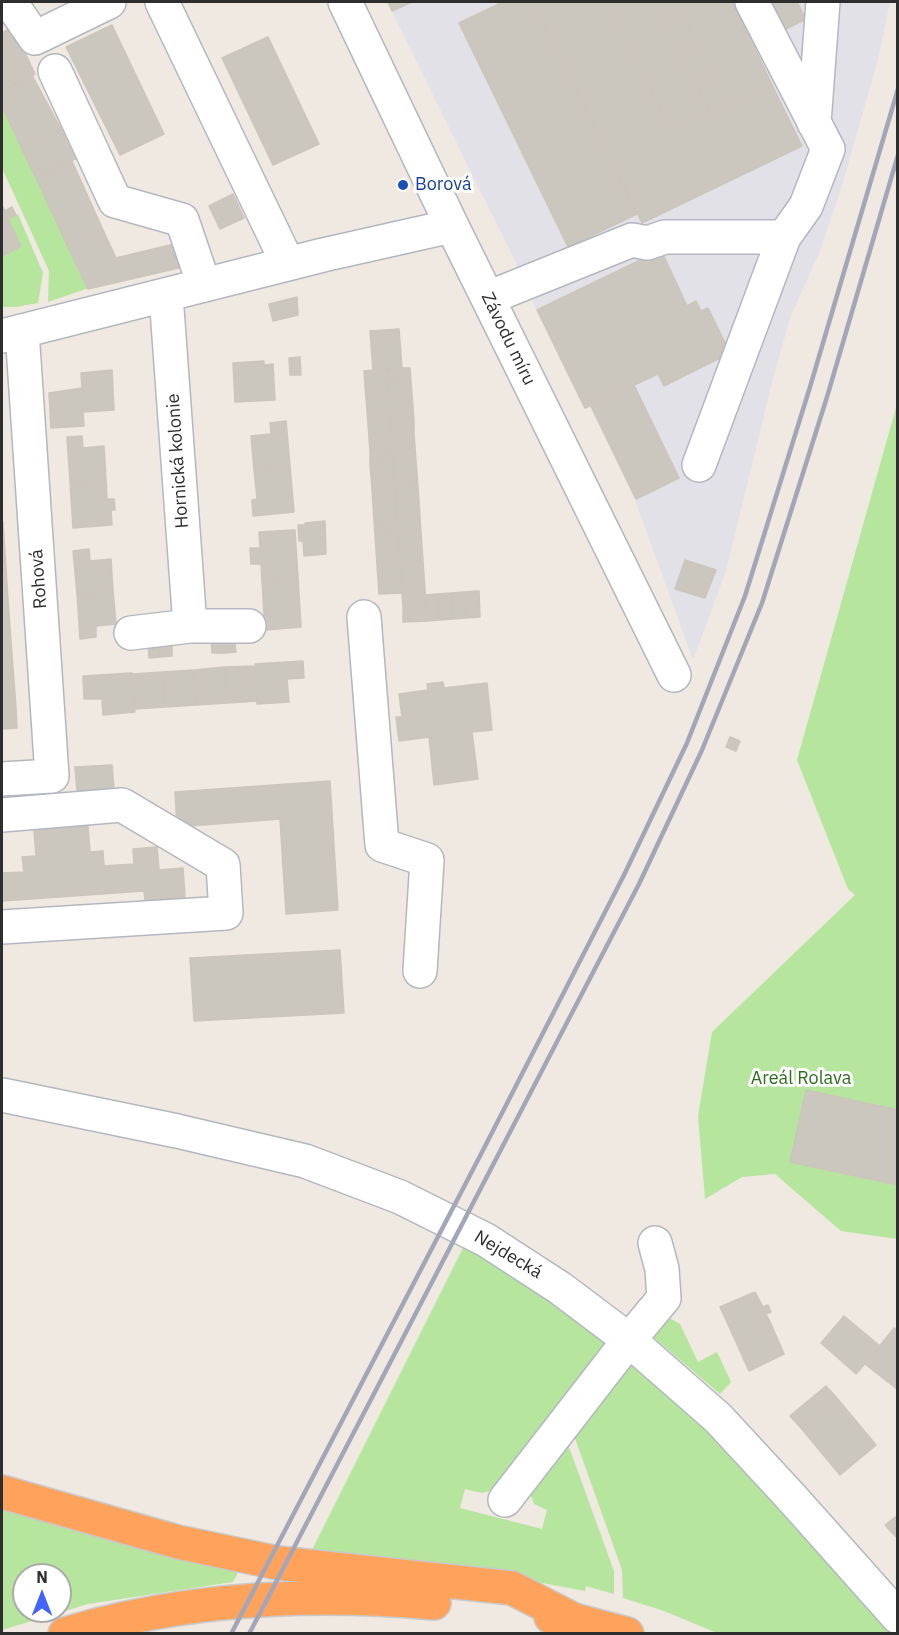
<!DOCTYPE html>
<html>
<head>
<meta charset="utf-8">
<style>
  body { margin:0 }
  #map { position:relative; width:899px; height:1635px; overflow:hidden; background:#efe9e1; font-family:"IBM Plex Sans",sans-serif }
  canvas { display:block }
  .frame { position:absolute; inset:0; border:3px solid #2e2e2e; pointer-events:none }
  .north { position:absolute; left:12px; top:1563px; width:60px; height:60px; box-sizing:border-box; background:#fff; border:2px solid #ababab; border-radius:50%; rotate:0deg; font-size:16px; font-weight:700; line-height:24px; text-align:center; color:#2e2e2e }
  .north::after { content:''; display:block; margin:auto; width:21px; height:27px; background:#4264fb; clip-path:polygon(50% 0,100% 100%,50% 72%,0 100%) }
</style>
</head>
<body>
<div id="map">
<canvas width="899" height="1635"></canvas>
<div class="frame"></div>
<div class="north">N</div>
</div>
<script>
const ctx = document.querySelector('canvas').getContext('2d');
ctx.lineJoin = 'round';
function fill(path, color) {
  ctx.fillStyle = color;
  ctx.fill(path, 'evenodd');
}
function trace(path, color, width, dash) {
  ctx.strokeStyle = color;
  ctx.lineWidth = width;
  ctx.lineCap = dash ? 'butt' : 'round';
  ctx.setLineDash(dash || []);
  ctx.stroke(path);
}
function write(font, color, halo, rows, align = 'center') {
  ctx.font = font + ' "IBM Plex Sans",sans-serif';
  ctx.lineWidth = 6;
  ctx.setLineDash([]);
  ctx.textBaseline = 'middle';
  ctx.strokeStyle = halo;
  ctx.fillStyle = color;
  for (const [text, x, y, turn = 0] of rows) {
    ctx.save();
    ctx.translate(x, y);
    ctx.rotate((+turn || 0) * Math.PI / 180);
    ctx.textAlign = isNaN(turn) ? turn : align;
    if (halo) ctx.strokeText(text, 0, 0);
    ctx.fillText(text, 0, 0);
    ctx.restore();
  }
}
fill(new Path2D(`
  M387 2H890L878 60 841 189 820 251 790 318 774 375 725 574 693 660 635 500 590 407 584 409 537 311 518 267Z`), '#e3e1e8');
fill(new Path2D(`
  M2 106 89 288 48 302 49 271 2 168Z
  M18 214 43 273 38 303 16 307H2V256L21 246 8 219Z
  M897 404V1239L841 1231 775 1174 742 1177 705 1199 698 1116 712 1032 855 895 848 889 797 760Z
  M464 1246 538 1291 608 1343 494 1490 482 1493 465 1489 460 1508 542 1529 547 1510 534 1504 530 1493 565 1436 614 1571V1594L586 1586 585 1591 488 1573 351 1559 312 1550Z
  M666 1316 680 1324 698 1362 717 1352 731 1382 720 1394 652 1336Z
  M629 1362 707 1431 892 1633H717L664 1611 623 1598 622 1570 571 1427Z
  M2 1501 242 1565 233 1582 88 1604 2 1630ZM24 1575H60V1611H24Z`), '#b6e59e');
const building = new Path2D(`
  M388 2H412L392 11Z
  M503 2H533L637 214 568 247 459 23Z
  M533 2H609L670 129 709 111 712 116 773 87 802 146 642 223Z
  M609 2H656L709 111 670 129Z
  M656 2H677L729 109 712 116Z
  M677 2H733L773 87 729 109Z
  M768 2H797L806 19 782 31Z
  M112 25 164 134 120 155 66 47Z
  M13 27 35 74 2 91V33Z
  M268 37 319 144 273 165 222 58Z
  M32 75 61 129 21 147 2 106V91Z
  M61 129 75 159 36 178 21 147Z
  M72 161 103 230 68 247 36 178Z
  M233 194 244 218 220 229 209 206Z
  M2 205 5 211 12 207 16 215 8 219 21 246 2 256Z
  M103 230 116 258 178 243 183 267 88 289 68 247Z
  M661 250 687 306 696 301 701 311 708 308 730 353 664 386 658 374 585 408 537 310Z
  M297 297 298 315 273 321 269 304Z
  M399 329 402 368 373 370 370 331Z
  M300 357 301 375H290L289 358Z
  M264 361V365L273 364 275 400 235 402 233 363Z
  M402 368H410L411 382 388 383 387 369Z
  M387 369 388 383 365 385 364 371Z
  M112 370 114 410 83 412 84 426 51 428 49 393 82 388 81 373Z
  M411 382 412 395 389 397 388 383Z
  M388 383 389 397 366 398 365 385Z
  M634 385 679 478 636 499 591 406Z
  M412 395 413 408 390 410 389 397Z
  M389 397 390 410 367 411 366 398Z
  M413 408 414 421 391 423 390 410Z
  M390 410 391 423 368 424 367 411Z
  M286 421 290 466 254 469 251 436 271 434 270 423Z
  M414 421V434L392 436 391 423Z
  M391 423 392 436 369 438 368 424Z
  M414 434 415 448 392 449V436Z
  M82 436 83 448 104 446 106 479 70 482 67 437Z
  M392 436V449L370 450 369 438Z
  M415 448 416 461 393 462 392 449Z
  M392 449 393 462 370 464V450Z
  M416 461 417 474 394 475 393 462Z
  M393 462 394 475 371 476 370 464Z
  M290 466 294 512 253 516 252 500 257 499 254 469Z
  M417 474 418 487 395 488 394 475Z
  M394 475 395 488 372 490 371 476Z
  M106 479 107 499H114L115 510H111L112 525 73 528 70 482Z
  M418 487 419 501 396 502 395 488Z
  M395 488 396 502 373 504 372 490Z
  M419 501 420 518 397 520 396 502Z
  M396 502 397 520 374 521 373 504Z
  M420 518 421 533 398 534 397 520Z
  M397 520 398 534 375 536 374 521Z
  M325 521 326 554 304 556 303 541H299L298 525H305V523Z
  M2 522H3L9 615 2 616Z
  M295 530 298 578 262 581 261 564H251L250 548H260L259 532Z
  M421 533 422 547 399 549 398 534Z
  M398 534 399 549 376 550 375 536Z
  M422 547 423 561 400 563 399 549Z
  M89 549 90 561 111 559 113 591 77 594 73 551Z
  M399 549 400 563 377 565 376 550Z
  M685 560 716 570 705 598 675 589Z
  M423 561 424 575 401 577 400 563Z
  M400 563 401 577 378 579 377 565Z
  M424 575 425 590 402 593 401 577Z
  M401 577 402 593 379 594 378 579Z
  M298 578 301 627 265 630 262 581Z
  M425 590 426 604 403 607 402 593Z
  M113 591 116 624 96 626V637L80 639 77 594Z
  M479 591 480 617 465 618 464 592Z
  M464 592 465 618 453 619 451 593Z
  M451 593 453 619 440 620 438 594Z
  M438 594 440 620 427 621 425 595Z
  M426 604 427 621 403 622V607Z
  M9 615 16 708 2 709V616Z
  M223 637H234L236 652 224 653Z
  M223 637 224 653H212L211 638Z
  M172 641V656L160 657 159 642Z
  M159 642 160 657 149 658 148 643Z
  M303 661 304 678 287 679 289 702 257 704 255 664Z
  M255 666 257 701 227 703 225 667Z
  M225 667 227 703 196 705 194 670Z
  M194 670 196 705 165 707 162 672Z
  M162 672 165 707 134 709 133 674Z
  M132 673 135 712 103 715 102 699H84L83 676Z
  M443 682 444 688 487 683 492 730 472 732 478 779 434 785 429 737 399 741 396 717H402L399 694 428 690 427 684Z
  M16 708 17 728 2 729V709Z
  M730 737 740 741 736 751 726 747Z
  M112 765 114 789 77 791 75 767Z
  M330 781 338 910 286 914 280 819 177 827 175 792Z
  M88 826 90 852 103 851 104 866 134 864 133 849 157 847 159 870 183 868 185 897 145 901 144 891 2 901V873L24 872 22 857 36 856 34 830Z
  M340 950 344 1013 194 1021 190 958Z
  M806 1090 898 1110V1185L790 1162Z
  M755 1292 763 1307 768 1305 771 1312 766 1314 771 1324 736 1342 720 1307Z
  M844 1316 880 1346 856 1374 821 1343Z
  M771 1324 784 1354 749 1371 736 1342Z
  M894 1328 898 1330V1390L865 1364Z
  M826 1386 836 1397 801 1428 790 1416Z
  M836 1397 876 1445 840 1475 801 1428Z
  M898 1515V1539L885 1525Z`);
fill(building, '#cbc7bf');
trace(building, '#cbc5ba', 1.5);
const minor = new Path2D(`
  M10 2 35 38 109 2
  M162 2 288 264
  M345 2 452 226 674 675
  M55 71 115 201 182 220 204 285
  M814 123 823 2
  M166 295 190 626
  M488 298 632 240 647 243 665 237H784L806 206 828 149 752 2
  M2 336 323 255 452 226
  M699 465 784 237
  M364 617 382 845 427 860 420 971
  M131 633 190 626H249
  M2 779 52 776 22 331
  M2 815 122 805 223 865 226 913 2 927
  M2 1095 177 1131 305 1161 400 1197 486 1240 560 1288 629 1340 718 1418 792 1498 898 1617
  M505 1500 629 1340 664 1298 662 1269 655 1243`);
const highway = new Path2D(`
  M2 1492 178 1542 278 1563 512 1588 574 1620
  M551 1617 574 1620 627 1634
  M65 1634C184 1598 311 1592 434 1603`);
trace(minor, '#b4b7c1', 36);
trace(highway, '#c9c9c9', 36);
trace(minor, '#fff', 33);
trace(highway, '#ffa35c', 33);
trace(new Path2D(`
  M231 1634 480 1156 624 875 687 743 745 596 810 387 898 89
  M249 1634 639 884 702 750 762 603 827 397 898 155`), '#a3a6b8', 4.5);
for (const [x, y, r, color] of [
  [403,185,6,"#1a4fb4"]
]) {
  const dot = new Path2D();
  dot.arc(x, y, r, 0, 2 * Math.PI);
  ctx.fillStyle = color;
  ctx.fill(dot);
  trace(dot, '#fff', 2);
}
write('18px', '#164399', '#fff', [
  ["Borová",415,185]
], 'left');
write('18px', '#2e2e2e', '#fff', [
  ["Závodu míru",508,339,64],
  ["Hornická kolonie",178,461,-94],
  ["Rohová",39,579,-94],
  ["Nejdecká",508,1255,31]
]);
write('18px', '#2c6e1b', '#fff', [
  ["Areál Rolava",801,1079]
]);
</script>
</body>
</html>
